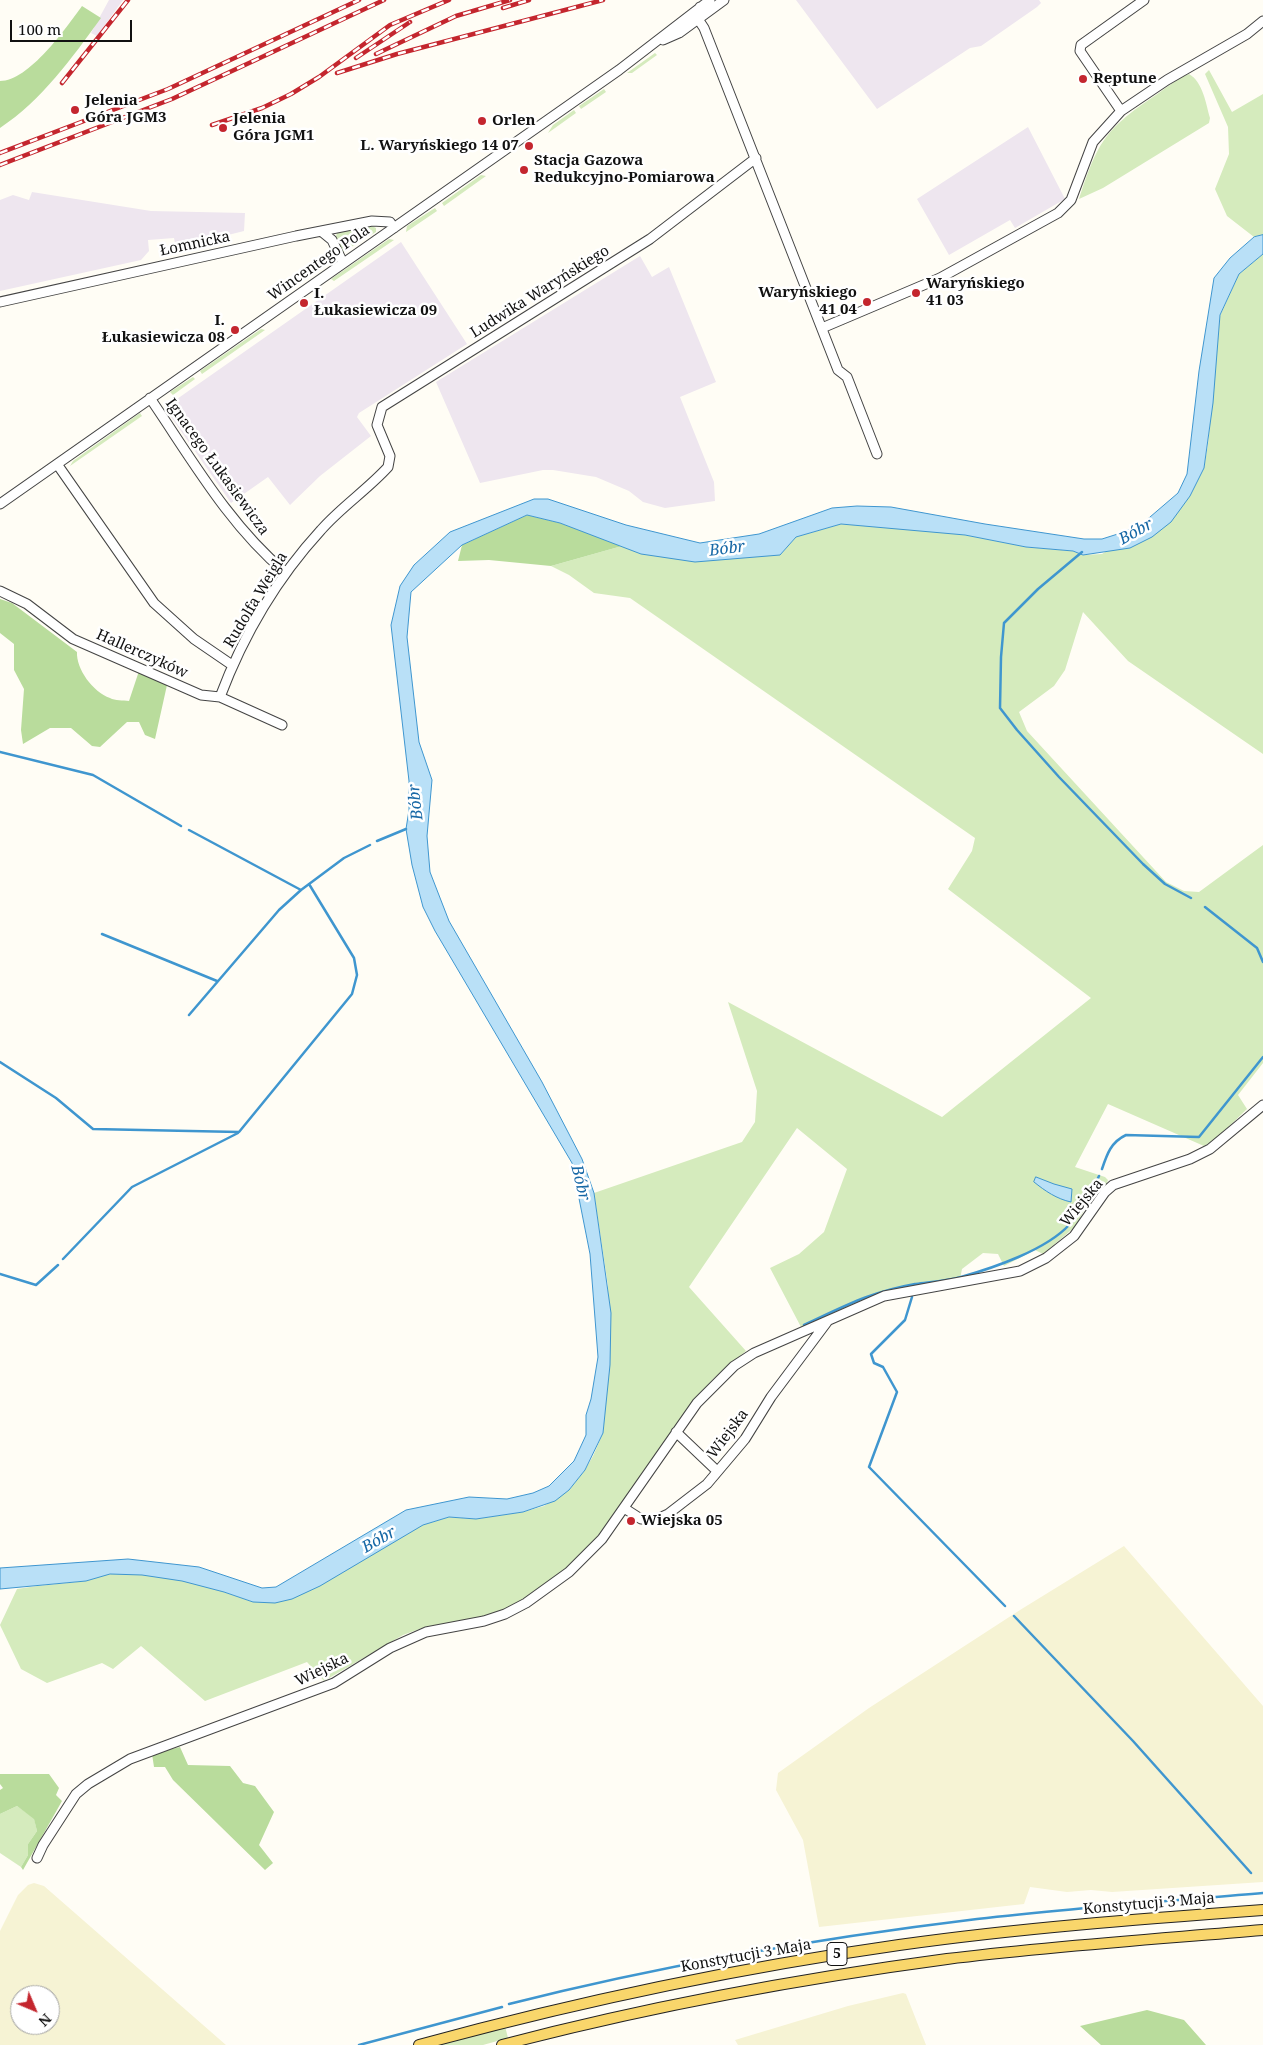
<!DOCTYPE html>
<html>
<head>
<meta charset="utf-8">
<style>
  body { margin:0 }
  #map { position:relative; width:1263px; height:2045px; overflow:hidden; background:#fffdf5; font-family:"Noto Serif",serif }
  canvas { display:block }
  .north { position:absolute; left:10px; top:1985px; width:50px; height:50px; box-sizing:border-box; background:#fff; border:1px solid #a0a0a0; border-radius:50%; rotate:135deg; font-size:14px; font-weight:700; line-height:20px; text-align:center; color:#111 }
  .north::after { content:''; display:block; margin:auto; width:18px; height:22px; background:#c4262e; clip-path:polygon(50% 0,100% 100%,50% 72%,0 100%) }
  .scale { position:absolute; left:10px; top:20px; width:122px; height:22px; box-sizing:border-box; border:2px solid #111; border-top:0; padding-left:6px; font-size:15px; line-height:18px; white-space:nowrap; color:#111; -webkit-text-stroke:4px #fff; paint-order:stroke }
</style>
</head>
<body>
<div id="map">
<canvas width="1263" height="2045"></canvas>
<div class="north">N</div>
<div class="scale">100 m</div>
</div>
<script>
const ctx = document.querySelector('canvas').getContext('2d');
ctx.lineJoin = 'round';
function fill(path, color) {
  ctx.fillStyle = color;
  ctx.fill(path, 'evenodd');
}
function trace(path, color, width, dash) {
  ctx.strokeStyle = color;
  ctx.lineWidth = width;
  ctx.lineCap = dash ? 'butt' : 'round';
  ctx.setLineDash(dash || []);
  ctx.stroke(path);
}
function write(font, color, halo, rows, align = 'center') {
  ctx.font = font + ' "Noto Serif",serif';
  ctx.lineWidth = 5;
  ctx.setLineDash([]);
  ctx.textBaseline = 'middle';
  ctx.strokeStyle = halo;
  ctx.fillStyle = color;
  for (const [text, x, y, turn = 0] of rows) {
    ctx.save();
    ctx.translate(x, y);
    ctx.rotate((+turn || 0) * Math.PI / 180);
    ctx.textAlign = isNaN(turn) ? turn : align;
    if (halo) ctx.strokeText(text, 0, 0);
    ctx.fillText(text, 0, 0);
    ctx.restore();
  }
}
fill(new Path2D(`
  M109 0H123L97 36 91 33Z
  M796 0H1039L1041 3 1037 7 981 46 970 48 877 109Z
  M1028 127 1065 199 1015 228 1010 220 949 255 917 199Z
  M32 192 151 211 245 213 244 231 176 248 174 238 148 240 149 251 141 260 0 291V200L13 195 29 200Z
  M401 242 467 344 359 413 357 417 371 436 320 476 290 505 268 477 231 503 167 411V406Z
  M640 256 652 277 669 267 716 382 680 397 714 482 715 501 665 508 643 502 629 491 596 477 553 470H543L480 483 436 382Z`), '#eee6ef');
fill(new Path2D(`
  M1124 1546 1263 1706V1882L1112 1892 1091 1890 1067 1892 1030 1887 1024 1904 819 1927 803 1840 776 1790 778 1773 869 1708 1020 1610Z
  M34 1883 44 1886 226 2045H0V1931L18 1895 28 1885ZM20 1995H50V2025H20Z
  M903 1993 906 1994 926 2045H738L735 2040 848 2006Z`), '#f6f3d4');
fill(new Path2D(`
  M655 53 657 55 632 73H627Z
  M1209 70 1232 112 1263 94V235L1254 237 1227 216 1215 189 1229 154 1228 127 1205 74Z
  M1189 74C1203 82 1206 104 1210 118L1209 123 1103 188 1079 199C1097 144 1104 130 1153 97 1165 89 1176 79 1189 74Z
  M604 89 606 92 581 109 579 106Z
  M574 110 576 113 548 133 553 125Z
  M481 175 486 176 444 206 442 203Z
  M435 208 437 211 406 232 407 226Z
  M372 226 376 228V232L343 252 336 236 337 233Z
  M389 239 394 240 334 281 331 279Z
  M1263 254V754L1128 661 1083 612 1065 670 1054 686 1019 712 1027 731 1166 882 1184 891 1199 892 1263 845V1063L1238 1095 1247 1109 1216 1139 1204 1146 1108 1104 1075 1167 1105 1177 1108 1180 1106 1185 1084 1210 1076 1226 1043 1254 1035 1250 1004 1266 998 1254 983 1253 962 1269 960 1279 885 1292 801 1327 770 1268 799 1254 824 1232 847 1169 797 1128 689 1287 746 1351 713 1379 699 1395 597 1537 566 1569 524 1599 502 1611 476 1618 425 1627 403 1635 324 1681 307 1662 205 1701 141 1646 113 1669 102 1663 47 1683 21 1669 0 1625 17 1589C39 1585 62 1584 85 1581 94 1579 102 1575 111 1574 159 1570 209 1586 253 1602L423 1525 449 1517 476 1519 523 1512 544 1506 569 1490 585 1470 593 1456 603 1433 610 1353 608 1286 594 1193 742 1142 755 1122 757 1091 728 1002 942 1117 1091 998 948 889 972 851 975 838 630 598 594 593 569 575 551 566 622 546 641 554 780 555 796 537 841 524 935 531 965 535 1026 547 1073 551 1083 555 1102 554 1190 496 1204 468 1208 444 1220 316 1239 274Z
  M261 329 265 330 202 374 200 371Z
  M193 377 195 379 173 395 170 392Z
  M140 413 142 416 70 466 73 461Z
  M17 1806 34 1818 37 1831 28 1844V1855L21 1867 0 1853V1814Z
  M505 2026 508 2038 483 2045H436Z`), '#d5ebbd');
fill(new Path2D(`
  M82 6 101 18C72 58 42 100 0 128V81C29 81 66 28 82 6Z
  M527 515 560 523 622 546 551 566 489 560 458 561 462 545Z
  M0 599 12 603 77 652C76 669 93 692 110 698 115 701 123 700 129 701L139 671 167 685 155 739 145 735 139 722H127L100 747 92 746 71 728H50L23 744 21 730 24 689 14 670V644L0 633Z
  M180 1747 188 1765 230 1766 243 1783 255 1786 274 1812 259 1845 273 1863 265 1870 173 1780 165 1767H154L152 1754Z
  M0 1774H49L59 1788 56 1795 62 1801 23 1870 21 1867 28 1855V1844L37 1831 34 1819 17 1806 0 1814V1790L3 1788 0 1784Z
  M1147 2010 1184 2020 1206 2045H1101L1080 2026Z`), '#b9dc9c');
const water = new Path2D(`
  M1263 235V254L1239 274 1220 315 1213 403 1204 468 1190 496 1171 522 1152 537 1130 548 1083 555 1073 551 1026 547 965 535 841 524 796 537 780 555 695 562 641 554 560 523 527 515 462 545 411 592 407 637 419 742 432 780 427 836 430 872 449 921 542 1082 582 1159 594 1193 611 1313 610 1365 603 1433 585 1470 569 1490 555 1501 523 1512 476 1519 449 1517 423 1525 320 1586 292 1599 275 1603 253 1602 224 1592 182 1581 142 1575 110 1574 86 1581 0 1589V1568L128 1559 199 1567 262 1588 276 1587 406 1510 469 1497 507 1499 533 1493 549 1486 574 1461 586 1435V1415L591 1399 598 1357 590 1254 572 1163 435 931 423 907 412 865 406 829 409 810V781L391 625 400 586 414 565 450 532 534 499H548L626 525 700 543 759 534 832 508 857 506 891 507 985 524 1084 539H1102L1124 532 1143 523 1178 493 1187 474 1199 371 1214 278 1230 258 1254 237Z
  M1036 1177 1054 1184 1072 1189 1071 1202C1057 1199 1045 1191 1034 1182Z`);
fill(water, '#b9e0f7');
trace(water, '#3f96cf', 1);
trace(new Path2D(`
  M1082 552 1038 589 1004 623 1001 657 1000 708 1017 730 1059 777 1143 864 1165 884 1191 898
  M0 752 93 775 181 826
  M189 830 301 890 344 858 370 845
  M377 841 406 829
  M1205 907 1257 948 1263 962
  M102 934 217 981
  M189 1015 279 910 301 890
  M0 1062 56 1098 93 1129 239 1132 352 994 357 975 354 958 309 884
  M1102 1169C1107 1154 1111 1142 1126 1135L1199 1137 1263 1057
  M63 1259 132 1187 238 1133
  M0 1274 36 1285 58 1265
  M915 1287 916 1284C931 1282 947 1281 961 1277 993 1268 1046 1250 1069 1225 1082 1211 1091 1193 1099 1176
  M912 1297 905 1320 871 1354 874 1363 883 1367 897 1392 869 1467 1005 1606
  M804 1325C845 1306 870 1292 915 1284
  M1014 1616 1133 1741 1251 1873
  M509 2004C663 1965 820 1938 977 1919 1072 1908 1168 1901 1263 1893
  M359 2045 502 2007`), '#3f96cf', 2.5);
const minor = new Path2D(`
  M700 7 698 19 704 28 838 370 847 377 877 454
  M663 40 679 33 724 0
  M1121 111 1080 51 1081 45 1144 0
  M321 231 332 240 343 263
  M0 302 296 236 372 221 390 222 394 228
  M822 328 940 278 1058 213 1071 200 1093 142 1121 111 1167 80 1247 34 1263 21
  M150 398C191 458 229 525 285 572
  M57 464 154 603 194 639 232 665
  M0 504 619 70 710 0
  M0 591 27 604 73 639 201 695 220 697 282 725
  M220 697C243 636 277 578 321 530 341 507 367 490 388 467L390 456 377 425 382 407 650 239 756 158
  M676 1432 717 1471
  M624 1508 641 1519H657L668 1514 707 1484 745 1439 771 1397 827 1322
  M37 1858 43 1845 76 1794 88 1784 130 1759 334 1683 390 1648 426 1632 484 1621 505 1614 526 1603 569 1572 602 1539 697 1403 734 1366 754 1353 884 1296 1020 1271 1046 1258 1074 1236 1105 1192 1113 1185 1190 1159 1210 1149 1263 1105`);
const major = new Path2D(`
  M419 2045C576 2002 737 1968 899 1945 1020 1928 1141 1919 1263 1910
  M502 2045C647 2007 797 1979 947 1959 1052 1946 1158 1939 1263 1930`);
trace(minor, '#444', 11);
trace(major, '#222', 12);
trace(minor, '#fff', 9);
trace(major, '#f9d66b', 10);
const rail = new Path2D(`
  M503 8 529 0
  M376 54 456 16 510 0
  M356 58 410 22
  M337 73 397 54 603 0
  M62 83 128 0
  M212 125 262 108 291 94 319 77 390 25 449 0
  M0 153 168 89 359 0
  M0 165 172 99 384 0`);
trace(rail, '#c4262e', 4.5);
trace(rail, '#fff', 2.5, [8]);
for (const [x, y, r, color] of [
  [1083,79,5,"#c4262e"],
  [75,110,5,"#c4262e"],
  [482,121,5,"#c4262e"],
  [223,128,5,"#c4262e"],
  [529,146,5,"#c4262e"],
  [524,170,5,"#c4262e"],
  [916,293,5,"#c4262e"],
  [867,302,5,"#c4262e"],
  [304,303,5,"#c4262e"],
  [235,330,5,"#c4262e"],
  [631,1521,5,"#c4262e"]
]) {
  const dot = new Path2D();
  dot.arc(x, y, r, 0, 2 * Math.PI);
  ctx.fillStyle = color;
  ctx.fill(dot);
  trace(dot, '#fff', 2);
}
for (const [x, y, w] of [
  [837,1954,20]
]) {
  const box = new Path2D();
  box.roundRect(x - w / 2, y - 11.5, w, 23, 4);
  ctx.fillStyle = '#fff';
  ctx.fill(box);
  trace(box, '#111', 1);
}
write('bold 14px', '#111', null, [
  ["5",837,1954]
]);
write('bold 15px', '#111', '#fff', [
  ["Reptune",1093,79],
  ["Jelenia",85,101],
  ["Góra JGM3",85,118],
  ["Jelenia",233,119],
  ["Góra JGM1",233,136],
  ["Orlen",492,121],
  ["L. Waryńskiego 14 07",519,146,"right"],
  ["Stacja Gazowa",534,161],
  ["Redukcyjno-Pomiarowa",534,178],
  ["Waryńskiego",926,284],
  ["41 03",926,301],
  ["Waryńskiego",857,293,"right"],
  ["41 04",857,310,"right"],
  ["I.",314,294],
  ["Łukasiewicza 09",314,311],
  ["I.",225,321,"right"],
  ["Łukasiewicza 08",225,338,"right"],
  ["Wiejska 05",641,1521]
], 'left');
write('15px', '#111', '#fff', [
  ["Łomnicka",195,244,-12],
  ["Wincentego Pola",319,263,-35],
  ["Ludwika Waryńskiego",540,292,-32],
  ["Ignacego Łukasiewicza",217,467,54],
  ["Rudolfa Weigla",256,600,-59],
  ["Hallerczyków",142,654,24],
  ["Wiejska",1082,1203,-50],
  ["Wiejska",728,1434,-53],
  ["Wiejska",322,1670,-26],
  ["Konstytucji 3 Maja",1149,1904,-5],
  ["Konstytucji 3 Maja",746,1956,-10]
]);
write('italic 16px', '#1768a6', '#fff', [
  ["Bóbr",1136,532,-29],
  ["Bóbr",727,549,-7],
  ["Bóbr",416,802,-96],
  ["Bóbr",580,1183,76],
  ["Bóbr",379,1540,-30]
]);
</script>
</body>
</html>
